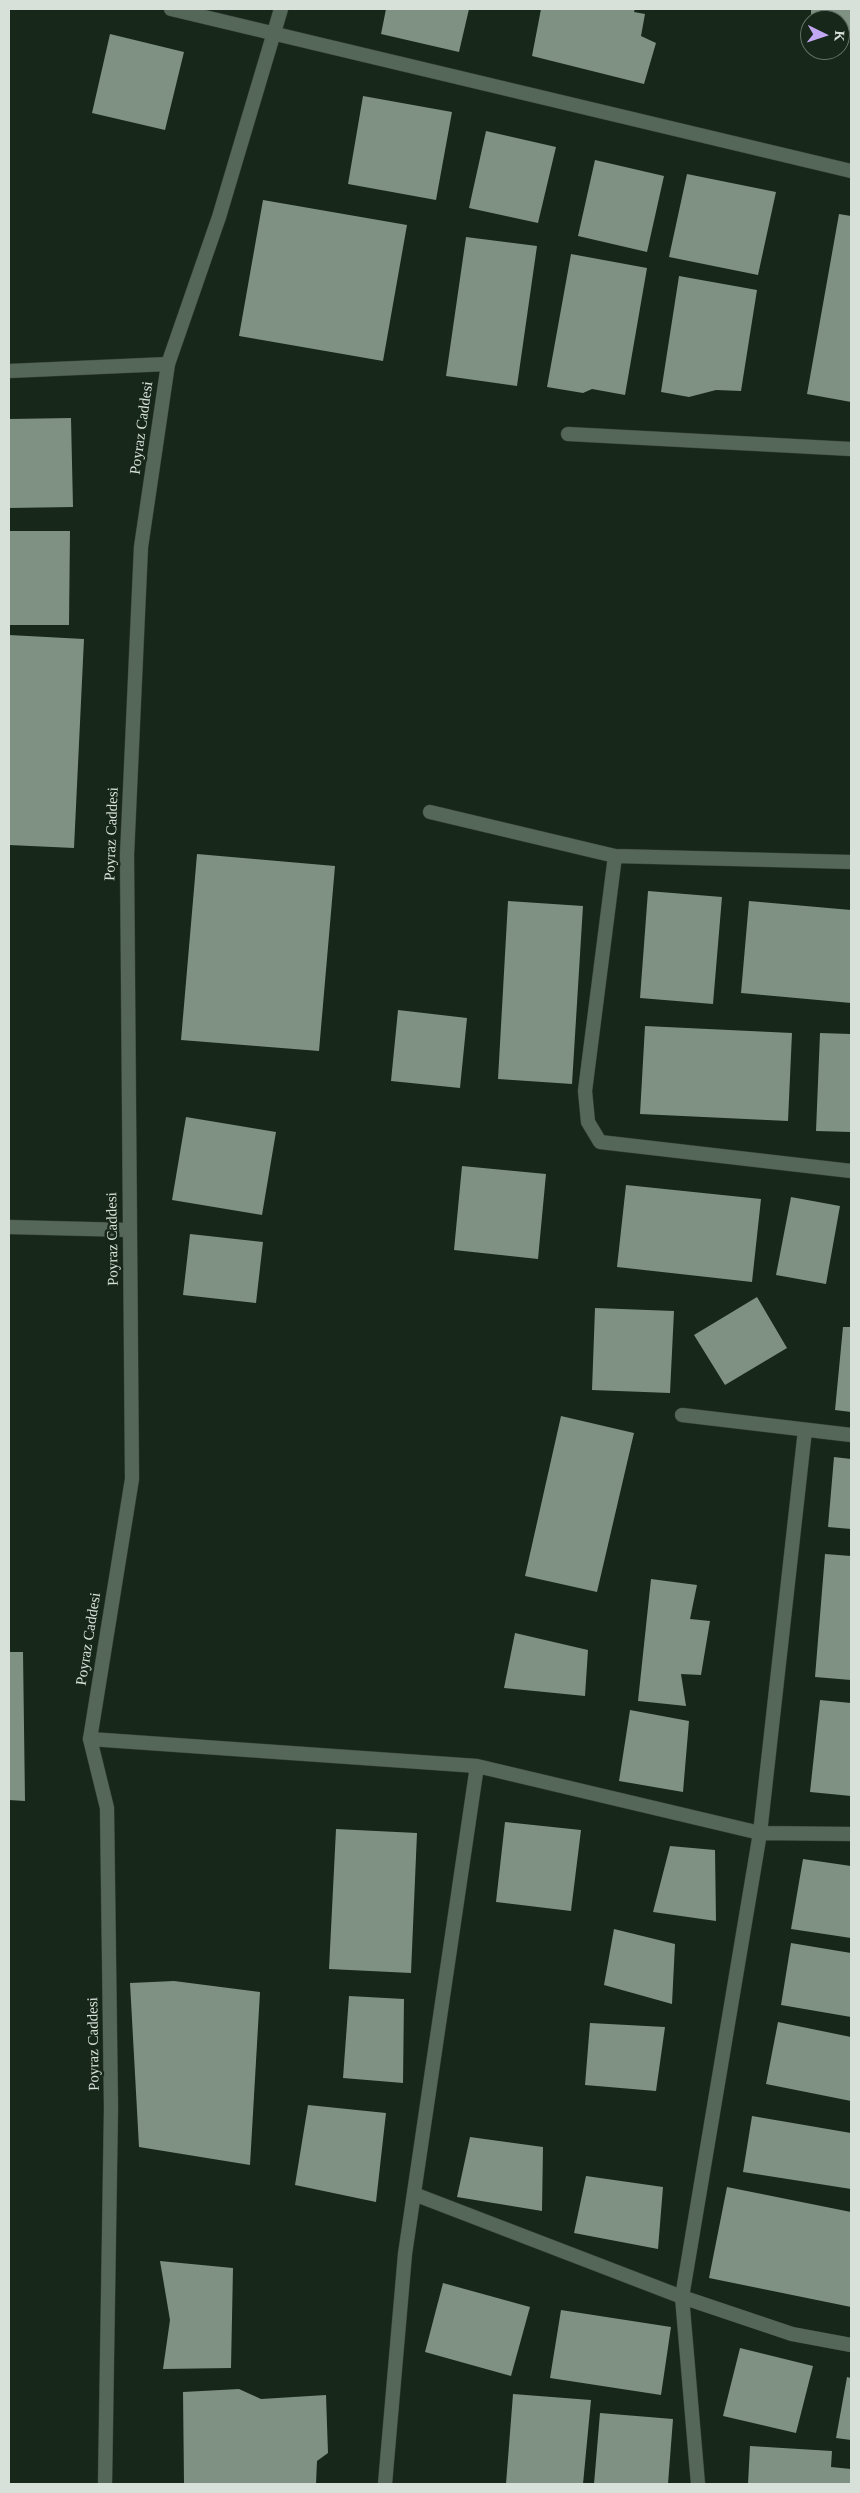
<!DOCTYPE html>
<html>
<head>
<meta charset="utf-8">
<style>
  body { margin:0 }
  #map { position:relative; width:860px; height:2493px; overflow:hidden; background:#17271a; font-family:Georgia,serif }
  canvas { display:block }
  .frame { position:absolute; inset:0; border:10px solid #d7e1d9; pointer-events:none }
  .north { position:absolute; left:800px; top:10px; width:50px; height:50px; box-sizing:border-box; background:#17271a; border:1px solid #647166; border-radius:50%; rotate:94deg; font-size:14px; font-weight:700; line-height:20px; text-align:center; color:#d7e1d9 }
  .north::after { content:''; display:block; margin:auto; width:18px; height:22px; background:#c2a7f2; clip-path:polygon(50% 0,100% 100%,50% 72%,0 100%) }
</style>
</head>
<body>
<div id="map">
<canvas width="860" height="2493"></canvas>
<div class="frame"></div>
<div class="north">K</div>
</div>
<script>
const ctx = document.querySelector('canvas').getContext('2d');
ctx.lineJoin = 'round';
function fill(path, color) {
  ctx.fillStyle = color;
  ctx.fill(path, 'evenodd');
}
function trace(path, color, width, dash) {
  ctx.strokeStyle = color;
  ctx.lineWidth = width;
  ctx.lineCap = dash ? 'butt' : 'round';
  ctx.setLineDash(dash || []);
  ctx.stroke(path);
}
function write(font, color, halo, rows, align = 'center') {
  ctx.font = font + ' Georgia,serif';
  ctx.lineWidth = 5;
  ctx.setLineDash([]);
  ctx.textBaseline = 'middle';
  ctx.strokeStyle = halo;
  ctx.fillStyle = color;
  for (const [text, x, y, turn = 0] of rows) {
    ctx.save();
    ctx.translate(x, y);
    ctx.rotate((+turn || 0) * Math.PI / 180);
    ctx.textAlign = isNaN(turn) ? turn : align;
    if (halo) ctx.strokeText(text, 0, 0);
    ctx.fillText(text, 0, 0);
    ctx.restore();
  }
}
fill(new Path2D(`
  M386 9H469L459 52 381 34Z
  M541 9H635L634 12 645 14 641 36 656 43 644 84 532 56Z
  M811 9H851V32H840V20H811Z
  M110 34 184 52 165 130 92 113Z
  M363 96 452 112 436 200 348 184Z
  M486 131 556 147 538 223 469 208Z
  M595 160 664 176 647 252 578 236Z
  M687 174 776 192 758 275 669 257Z
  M263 200 407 225 383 361 239 336Z
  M839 214 851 216V402L807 394Z
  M466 237 537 246 517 386 446 376Z
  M571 254 647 268 625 395 592 389 583 393 547 387Z
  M679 276 757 290 741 391 716 390 689 397 661 392Z
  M71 418 73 507 9 508V419Z
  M9 531H70L69 625H9Z
  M9 635 84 639 74 848 9 845Z
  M197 854 335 866 319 1051 181 1040Z
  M648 891 722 897 713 1004 640 998Z
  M508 901 583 906 572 1084 498 1079Z
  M749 901 851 910V1003L741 993Z
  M398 1010 467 1018 460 1088 391 1081Z
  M645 1026 792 1033 788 1121 640 1114Z
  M820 1033 851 1034V1132L816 1131Z
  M186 1117 276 1132 262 1215 172 1200Z
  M462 1166 546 1174 538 1259 454 1250Z
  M626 1185 761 1199 752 1282 617 1267Z
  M791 1197 840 1206 826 1284 776 1275Z
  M190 1234 263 1242 256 1303 183 1295Z
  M757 1297 787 1348 725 1385 694 1335Z
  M595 1308 674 1311 670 1393 592 1390Z
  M843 1327H851V1412L835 1410Z
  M561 1416 634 1433 597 1592 525 1576Z
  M834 1457 851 1459V1529L828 1527Z
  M825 1554 851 1556V1680L815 1677Z
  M651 1579 697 1585 690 1619 710 1621 701 1675 681 1674 686 1706 638 1701Z
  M515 1633 588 1650 585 1696 504 1688Z
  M9 1652H23L25 1801 9 1800Z
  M820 1700 851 1703V1796L810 1792Z
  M630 1710 689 1721 683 1792 619 1781Z
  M505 1822 581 1830 571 1911 496 1902Z
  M336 1829 417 1833 411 1973 329 1969Z
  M670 1846 715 1850 716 1921 653 1912Z
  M803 1859 851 1866V1938L791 1929Z
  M614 1929 675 1944 672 2004 604 1985Z
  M791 1943 851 1953V2017L781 2005Z
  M174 1981 260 1992 250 2165 139 2147 130 1983Z
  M349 1996 404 1999 403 2083 343 2078Z
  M778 2022 851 2037V2101L766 2084Z
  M590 2023 665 2027 656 2091 585 2085Z
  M308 2105 386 2113 376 2202 295 2185Z
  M752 2116 851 2133V2189L743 2172Z
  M470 2137 543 2147 542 2211 457 2197Z
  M586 2176 663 2187 658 2249 574 2233Z
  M727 2187 851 2212V2307L709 2278Z
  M160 2261 233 2268 231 2368 163 2369 170 2320Z
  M443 2283 530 2307 511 2376 425 2352Z
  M561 2310 671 2327 661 2395 550 2378Z
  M740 2348 813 2366 796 2433 723 2416Z
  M847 2377 851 2378V2440L836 2438Z
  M239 2389 261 2399 326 2395 328 2453 317 2461 316 2484H184L183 2392Z
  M513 2394 591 2400 583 2484H506Z
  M600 2413 673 2419 668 2484H594Z
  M750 2446 832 2451 831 2467 851 2469V2484H748Z`), '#7e9182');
const minor = new Path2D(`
  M171 9 851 171
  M9 371 168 364
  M568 434 851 449
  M430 812 615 856 851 862
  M615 856 585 1091 588 1122 600 1142 851 1171
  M9 1227 129 1230
  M682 1415 851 1435
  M90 1739 477 1766 760 1833 851 1834
  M414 2194 682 2297 792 2334 851 2345
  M385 2484 405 2254 477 1766
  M698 2484 682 2297 760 1833 805 1430`);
const tertiary = new Path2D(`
  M105 2484 111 2108 107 1808 90 1739 132 1479 127 855 141 547 168 364 219 217 281 9`);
trace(minor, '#364238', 15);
trace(tertiary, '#364238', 15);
trace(minor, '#556758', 14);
trace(tertiary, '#556758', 14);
write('15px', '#d7e1d9', '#17271a', [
  ["Poyraz Caddesi",142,428,-82],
  ["Poyraz Caddesi",112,834,-88],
  ["Poyraz Caddesi",113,1239,-91],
  ["Poyraz Caddesi",89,1639,-81],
  ["Poyraz Caddesi",94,2044,-91]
]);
</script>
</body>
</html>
